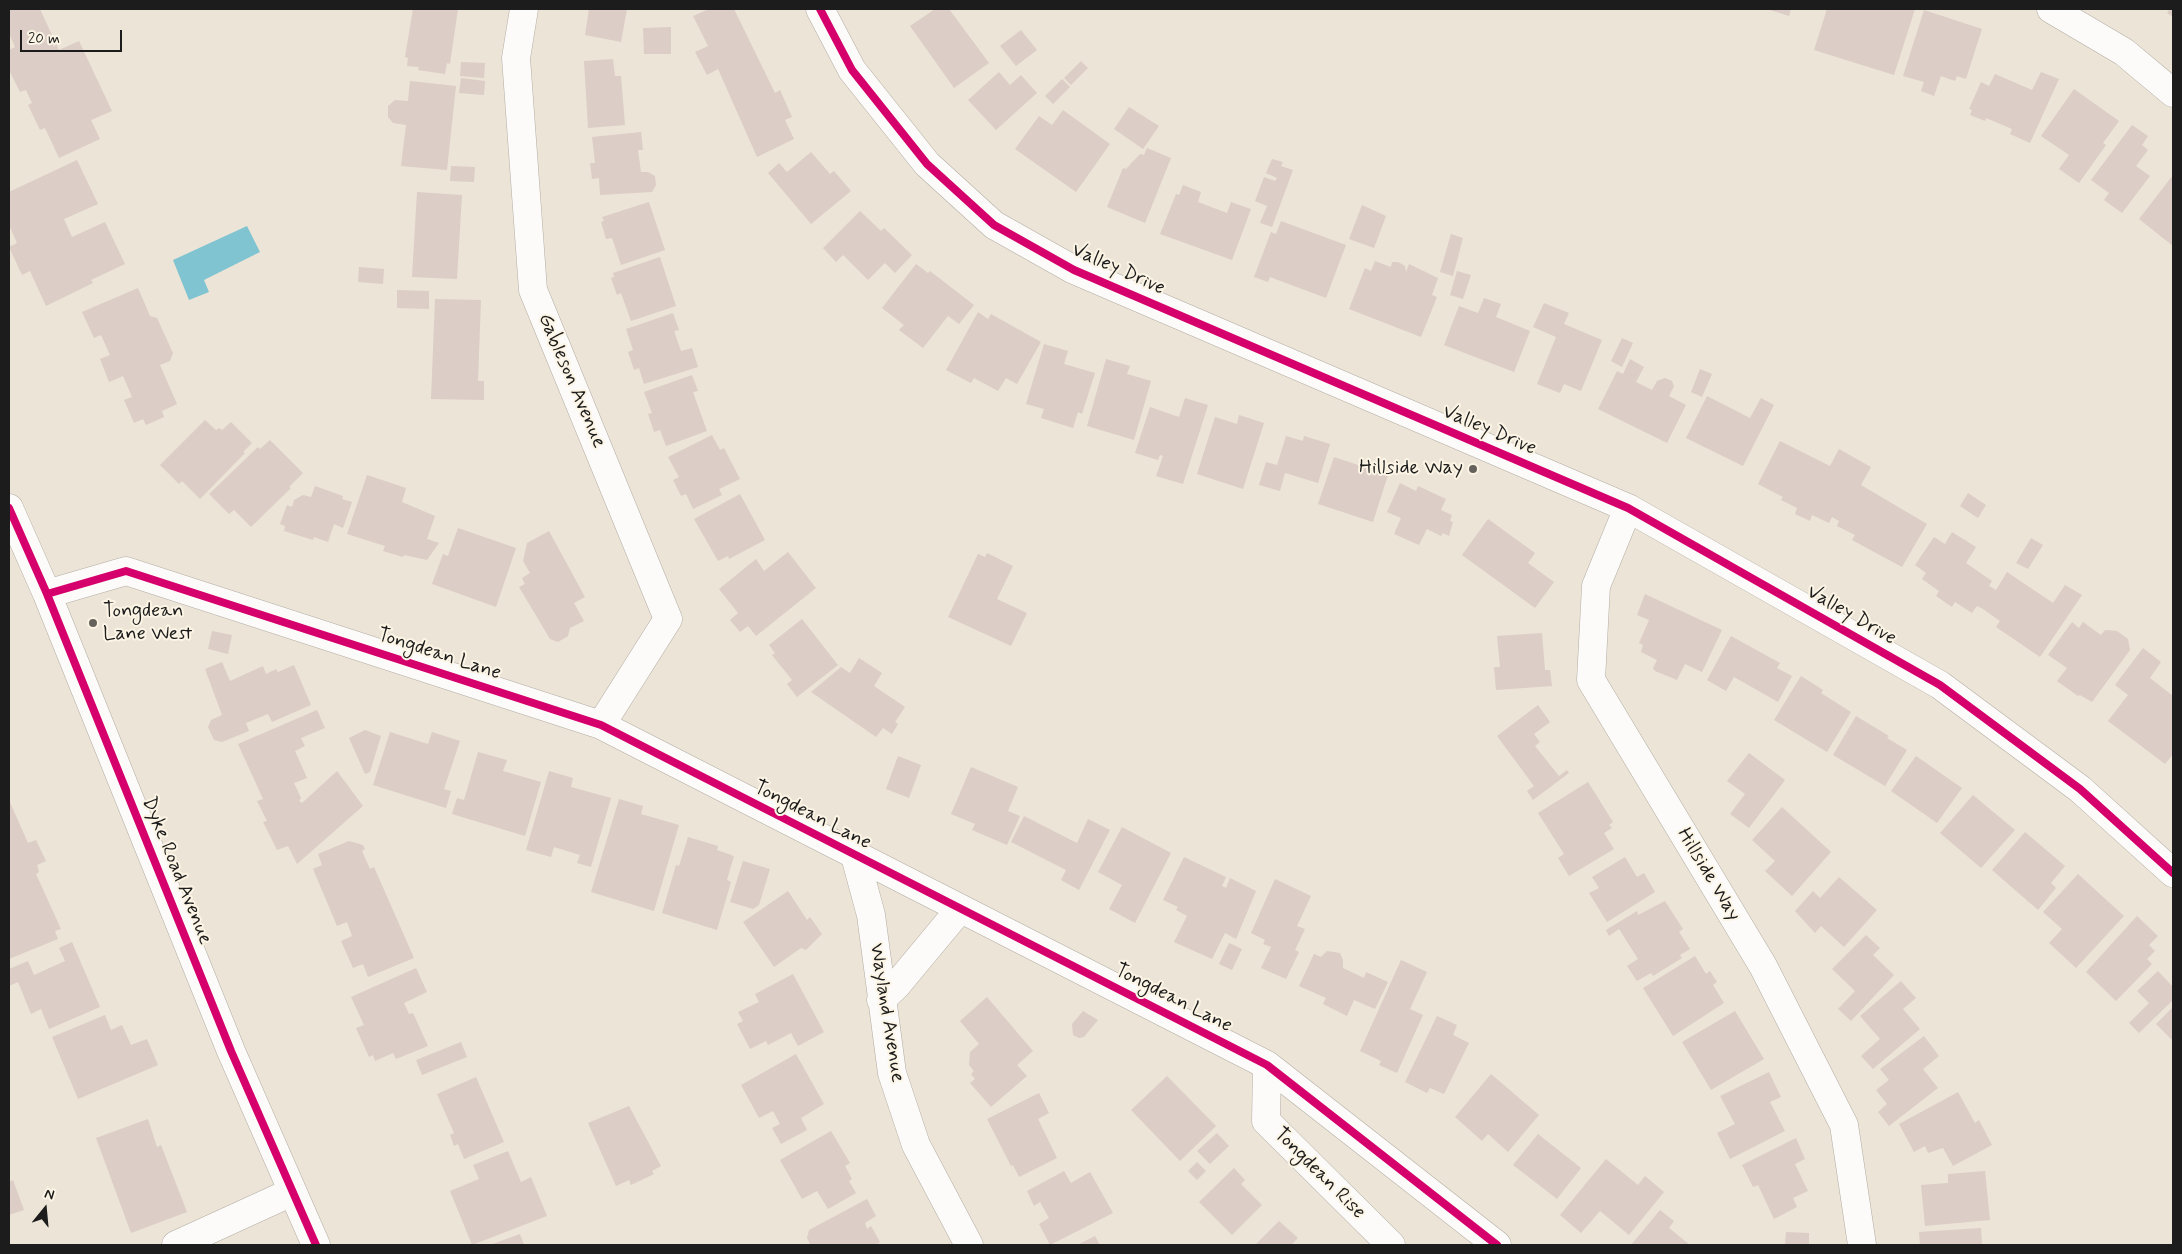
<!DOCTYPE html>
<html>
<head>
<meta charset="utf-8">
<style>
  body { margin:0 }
  #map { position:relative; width:2182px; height:1254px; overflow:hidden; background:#ece4d6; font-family:Mynerve,sans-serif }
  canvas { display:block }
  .frame { position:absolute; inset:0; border:10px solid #1c1c1c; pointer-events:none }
  .north { position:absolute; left:20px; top:1184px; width:50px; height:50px; -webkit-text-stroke:4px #fcf5e5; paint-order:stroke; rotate:17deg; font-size:14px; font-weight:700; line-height:20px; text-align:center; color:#1c1c1c }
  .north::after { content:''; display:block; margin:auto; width:18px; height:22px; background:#1c1c1c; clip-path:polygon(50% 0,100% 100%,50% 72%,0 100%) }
  .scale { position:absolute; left:20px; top:30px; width:102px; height:22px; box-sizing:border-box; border:2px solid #1c1c1c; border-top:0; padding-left:6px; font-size:15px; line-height:18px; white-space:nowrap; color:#1c1c1c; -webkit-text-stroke:4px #fcf5e5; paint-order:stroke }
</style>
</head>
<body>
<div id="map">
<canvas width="2182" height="1254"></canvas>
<div class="frame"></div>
<div class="north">N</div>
<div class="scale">20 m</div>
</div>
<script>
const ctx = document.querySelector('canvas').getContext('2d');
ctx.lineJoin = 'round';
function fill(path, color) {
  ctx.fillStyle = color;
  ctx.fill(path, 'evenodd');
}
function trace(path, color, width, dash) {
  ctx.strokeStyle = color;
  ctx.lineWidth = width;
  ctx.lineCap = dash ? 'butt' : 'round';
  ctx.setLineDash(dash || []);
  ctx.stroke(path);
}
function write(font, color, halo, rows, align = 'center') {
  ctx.font = font + ' Mynerve,sans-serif';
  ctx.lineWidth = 4;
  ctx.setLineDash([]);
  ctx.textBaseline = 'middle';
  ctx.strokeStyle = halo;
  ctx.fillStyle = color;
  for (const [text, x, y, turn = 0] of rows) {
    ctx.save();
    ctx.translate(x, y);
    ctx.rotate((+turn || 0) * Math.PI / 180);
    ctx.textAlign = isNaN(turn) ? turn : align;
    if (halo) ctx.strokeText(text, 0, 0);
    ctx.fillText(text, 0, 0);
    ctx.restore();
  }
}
fill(new Path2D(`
  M247 226 260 252 204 280 209 292 189 300 173 260Z`), '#80c4d2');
fill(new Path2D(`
  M9 9H40L59 50 79 41 112 111 91 120 100 139 59 158 45 128 40 130 28 105 32 103 26 90 20 92 9 70V50L15 47 9 33Z
  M413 9H458L450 64 447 63 445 74 418 70 419 67 407 66 408 58 405 57Z
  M589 9H627L621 42 585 35Z
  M709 9H734L775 93 780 90 792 117 785 120 794 139 757 157 718 69 707 75 695 52 708 46 693 16Z
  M935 9H949L989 63 954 88 910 26Z
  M1767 9H1791L1789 16Z
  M1827 9H1915L1894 75 1814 50Z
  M2170 9H2173V17L2167 13Z
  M1924 10 1982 29 1966 79 1957 76 1955 81 1941 76 1934 96 1921 91 1924 82 1903 76Z
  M671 27V54H644L643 28Z
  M1021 30 1037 50 1016 66 1000 46Z
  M613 59 615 76H621L625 125 588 128 584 61Z
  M1081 61 1088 68 1071 85 1064 78Z
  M461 62 485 63 484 78 460 76Z
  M999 72 1010 85 1021 75 1037 93 996 130 968 100Z
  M2041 72 2059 79 2030 143 2010 134 2012 129 1986 118 1985 121 1970 115 1972 110 1969 109 1981 82 1989 86 1995 74 2032 90Z
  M461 78 485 81 484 95 459 93Z
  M1062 79 1070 87 1053 104 1045 96Z
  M410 81 456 86 447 170 401 166 406 125 393 123 388 117V106L395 100 408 101Z
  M2074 89 2119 121 2103 143 2106 145 2079 183 2059 169 2069 155 2041 136Z
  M1129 107 1159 126 1143 149 1114 129Z
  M1063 110 1110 144 1076 192 1015 149 1039 116 1052 125Z
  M2132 125 2148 136 2142 145 2148 150 2136 166 2150 176 2122 213 2104 200 2109 193 2091 180Z
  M641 132 643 150H638L641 172H648L655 176 656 185 652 192 600 195 599 178 592 179 590 163H595L592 137Z
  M1147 148 1171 158 1145 223 1107 207 1123 168 1126 169 1140 154 1144 155Z
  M811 152 830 174 834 171 851 191 811 224 768 173 779 163 787 172Z
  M1272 159 1283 162 1281 166 1293 170 1272 227 1260 223 1267 206 1255 201 1264 177 1275 181 1277 178 1266 173Z
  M77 160 98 204 64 219 72 237 105 222 125 264 91 280 93 283 46 306 30 271 22 275 9 247 17 243 9 225V192Z
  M451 166 475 167 474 182 450 181Z
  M2173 175V246L2139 219Z
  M1183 185 1201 192 1198 202 1227 213 1231 202 1251 209 1232 260 1160 234 1176 194 1179 195Z
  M417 192 462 195 457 279 412 277Z
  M649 202 665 250 621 265 612 238 606 239 601 222 604 221 602 217Z
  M1362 205 1386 216 1374 248 1349 239Z
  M860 211 881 231 884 228 912 255 895 273 885 263 868 280 843 255 836 262 823 248Z
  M1281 221 1346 245 1326 298 1270 277 1268 282 1254 277 1271 232 1276 234Z
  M1451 234 1463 238 1453 276 1440 272Z
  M660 257 676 306 631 321 621 293 617 295 611 278 614 277 613 273Z
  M1375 261 1391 267 1392 262H1398L1405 266 1406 272 1409 264 1438 278 1432 295 1437 297 1421 337 1349 309 1365 268 1371 271Z
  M916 264 928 273 930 271 974 305 959 324 948 316 923 348 899 330 904 325 882 308Z
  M359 267 384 269 383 284 358 282Z
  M1457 271 1471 275 1463 299 1450 295Z
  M138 288 150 316 157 318 173 353 170 361 160 365 177 404 162 411 164 417 146 425 143 419 134 423 124 400 132 397 123 376 109 382 100 359 110 355 101 335 94 338 82 312Z
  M397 290 429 291V309L397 308Z
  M1484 298 1501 304 1496 317 1530 331 1514 372 1444 345 1459 306 1478 313Z
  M435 299 481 300 478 381H484V400L431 399Z
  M1544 303 1569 313 1564 324 1602 340 1581 391 1564 384 1560 393 1537 384 1556 337 1533 327Z
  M978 312 988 319 991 314 1041 342 1017 384 1006 378 998 391 974 378 971 383 946 370Z
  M673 313 679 330 674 331 681 351 692 348 698 367 644 384 639 368 634 370 628 352 633 350 626 329Z
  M1622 338 1633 343 1622 367 1611 361Z
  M1044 344 1068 351 1064 364 1095 373 1082 414 1078 412 1073 428 1041 418 1044 409 1026 404Z
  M1106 359 1130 366 1127 374 1151 381 1134 440 1087 426Z
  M1630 359 1644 367 1636 382 1652 390 1657 381 1665 378 1672 381 1674 386 1669 396 1686 405 1667 443 1598 409 1617 371 1623 374Z
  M1700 369 1712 374 1702 397 1691 392Z
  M692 375 698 391 693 392 707 431 666 446 660 430 654 432 648 414 652 413 644 392Z
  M1707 396 1750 418 1761 398 1774 405 1743 466 1686 438Z
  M1185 398 1208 405 1183 484 1156 476 1163 456 1160 455 1158 460 1135 453 1150 407 1179 417Z
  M1239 415 1264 423 1243 489 1197 474 1215 417 1237 424Z
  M205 420 216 430 219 428 222 430 231 422 252 443 243 452 245 453 200 499 182 481 179 484 160 465Z
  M712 435 720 450 724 448 740 479 719 489 722 495 693 509 686 494 681 496 673 480 679 477 668 457Z
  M1286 436 1303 441 1304 436 1330 444 1318 483 1285 473 1280 491 1259 485 1266 462 1277 465Z
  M270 440 303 473 289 487 291 488 251 527 234 510 229 514 209 494 258 447 260 449Z
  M1780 441 1830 466 1839 449 1871 467 1861 485 1927 524 1902 567 1852 540 1855 535 1837 526 1839 521 1832 517 1829 523 1812 515 1810 521 1795 514 1797 508 1781 500 1783 497 1758 484Z
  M1334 457 1388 475 1373 522 1318 504Z
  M367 475 406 488 402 502 435 516 427 539 439 543 427 560 404 555 403 557 383 551 385 546 347 534Z
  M1400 483 1416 491 1418 486 1446 499 1441 510 1452 515 1450 521 1453 522 1449 536 1443 533 1441 536 1427 529 1419 545 1394 534 1401 518 1387 512Z
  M315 486 343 496 342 499 352 502 343 528 334 524 328 542 314 537 313 540 284 531 285 526 280 524 287 505 292 507 294 500 303 495 311 497Z
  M1968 493 1986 505 1978 518 1960 506Z
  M740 494 765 540 729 559 728 556 718 561 694 519Z
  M1488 519 1535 553 1528 563 1554 582 1535 608 1462 555Z
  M458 528 516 548 496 607 432 584 443 554 448 556Z
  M549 531 585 597 574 603 584 621 570 628 568 636 558 642 550 639 519 587 525 584 522 578 530 573 523 561 527 543Z
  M1952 532 1976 547 1966 563 1992 581 1989 586 1996 590 2007 572 2053 603 2065 585 2082 595 2040 657 1996 627 2000 621 1983 609 1977 606 1972 613 1955 602 1952 607 1936 596 1939 591 1922 579 1926 573 1915 565 1934 537 1945 544Z
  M2031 538 2043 545 2028 569 2016 563Z
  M788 552 816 588 756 636 748 626 740 632 730 620 738 613 719 589 756 559 764 571Z
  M987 553 1013 566 997 599 1027 613 1011 646 948 617 978 554 985 557Z
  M1645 594 1722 630 1702 672 1685 664 1677 680 1655 671 1653 668 1657 660 1641 652 1643 645 1639 643 1649 620 1637 615Z
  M802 619 838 665 797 697 787 684 792 680 772 655 775 653 769 645Z
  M2072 622 2079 628 2083 622 2101 635 2105 630 2117 631 2128 639 2130 650 2092 702 2080 695 2078 696 2057 681 2067 668 2048 655Z
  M212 631 232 635 228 654 208 649Z
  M1542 633 1545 670H1550L1552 686 1496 690 1494 667H1500L1497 636Z
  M1731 636 1780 663 1777 668 1792 676 1778 702 1734 677 1726 691 1707 680Z
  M2143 648 2161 662 2150 678 2173 696V754L2165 764 2108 721 2128 695 2115 685Z
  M859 658 882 673 874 686 905 707 895 722 898 724 892 734 883 728 876 737 811 692 841 667 850 673Z
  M222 662 230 681 263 666 266 674 276 669 278 672 294 665 311 705 272 722 268 714 246 723 249 731 222 742 214 740 208 727 211 720 222 715 205 669Z
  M1801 676 1823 690 1821 693 1851 712 1827 752 1774 720Z
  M1538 705 1550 722 1534 734 1540 742 1535 746 1559 776 1567 770 1569 773 1533 800 1527 791 1534 786 1497 736Z
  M317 710 325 728 301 738 305 746 295 751 307 778 294 783 301 798 299 801 302 803 337 771 363 806 297 864 288 846 277 850 263 822 267 821 257 801 263 799 238 744Z
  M1856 716 1889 736 1887 738 1907 750 1885 786 1833 755Z
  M365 730 381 736 370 772 365 774 349 738Z
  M390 732 428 744 432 732 460 741 444 789 451 791 446 808 373 785Z
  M478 752 507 760 503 771 541 782 525 836 452 814 457 798 464 800Z
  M1749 753 1785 780 1749 828 1730 814 1745 794 1727 781Z
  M898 756 921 765 909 798 886 789Z
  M1916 756 1962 788 1937 823 1891 791Z
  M971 767 1018 787 1008 811 1020 816 1007 845 972 830 975 824 951 814Z
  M549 771 573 778 571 787 611 798 591 867 577 863 580 855 554 847 551 857 526 850Z
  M1588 782 1613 822 1609 825 1612 828 1604 833 1614 849 1569 876 1558 858 1564 854 1538 813Z
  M1973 795 2015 830 1981 868 1940 833Z
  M619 799 643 806 641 814 679 825 654 911 591 892Z
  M9 800 28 843 36 840 46 861 37 865 39 872 36 874 61 929 55 931 58 939 9 959Z
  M1782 807 1831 852 1792 896 1765 871 1775 861 1752 840Z
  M1024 816 1077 843 1088 819 1110 830 1079 890 1061 880 1066 870 1011 842Z
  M1122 827 1171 853 1135 923 1109 909 1122 885 1098 872Z
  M2025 832 2065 866 2051 883 2056 888 2038 910 1992 870Z
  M688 837 718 846 717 850 734 856 727 880 731 882 717 930 662 913 676 865 679 866Z
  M349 841 363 845 365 849 362 851 370 869 374 867 414 958 368 977 363 964 353 968 341 941 352 936 347 922 337 926 313 869 322 865 318 854Z
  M1184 857 1226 877 1222 886 1226 888 1230 878 1256 891 1236 939 1225 933 1212 959 1174 942 1187 916 1176 910 1178 907 1163 900Z
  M1625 857 1637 877 1644 873 1655 892 1607 922 1589 893 1599 888 1592 877Z
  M743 861 770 869 759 905 753 909 730 902Z
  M2078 874 2124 916 2076 968 2049 943 2062 929 2043 912Z
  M1839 877 1877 910 1844 947 1821 926 1815 933 1795 911 1813 891 1820 898Z
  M1275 879 1311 896 1297 926 1305 929 1295 950 1299 952 1286 979 1261 968 1271 947 1263 944 1265 940 1251 933Z
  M788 891 807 920 810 917 822 934 806 950 801 948 774 967 743 922Z
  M1665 901 1683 929 1679 932 1690 949 1680 955 1682 958 1653 976 1651 973 1637 981 1627 966 1638 959 1619 929 1609 936 1606 930 1637 911 1638 915Z
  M2137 916 2158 936 2149 945 2155 951 2147 959 2152 964 2116 1001 2086 972Z
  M1866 935 1880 948 1873 955 1894 975 1851 1021 1838 1009 1855 991 1832 969Z
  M72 942 100 1007 49 1029 41 1009 31 1014 18 982 9 986V969L28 961 34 975 65 961 59 948Z
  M1229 943 1242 949 1232 970 1219 964Z
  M1327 951 1340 953 1343 960V968L1364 978 1366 972 1388 982 1375 1009 1354 1000 1347 1016 1323 1004 1326 998 1299 986 1314 954 1321 957Z
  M1695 956 1706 974 1710 971 1717 982 1713 985 1724 1003 1673 1036 1643 988Z
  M1401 960 1427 972 1410 1009 1423 1015 1397 1073 1379 1065 1381 1061 1360 1051Z
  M416 968 427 992 404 1003 409 1014 413 1013 428 1046 396 1059 393 1053 375 1061 373 1055 369 1057 356 1028 364 1025 351 997Z
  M2158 971 2173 987V1000L2139 1033 2129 1023 2149 1003 2137 991Z
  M793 974 824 1032 798 1046 791 1033 768 1045 766 1041 750 1049 737 1024 743 1021 738 1012 759 1002 755 994Z
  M1901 981 1916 998 1903 1009 1920 1029 1873 1069 1861 1056 1880 1039 1860 1016Z
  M987 997 1033 1051 1017 1065 1027 1076 991 1107 970 1083 975 1079 971 1074 974 1071 969 1065 970 1052 979 1044 960 1021Z
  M2173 1007V1041L2156 1024Z
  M1083 1011 1098 1020 1084 1037 1079 1038 1073 1035 1072 1024Z
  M1735 1011 1764 1059 1711 1090 1682 1042Z
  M105 1015 111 1030 122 1025 131 1045 147 1039 158 1065 78 1099 52 1037Z
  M1437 1016 1457 1025 1453 1035 1469 1043 1444 1094 1430 1088 1427 1093 1405 1082Z
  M1924 1036 1939 1056 1923 1069 1938 1088 1889 1126 1878 1112 1887 1104 1876 1090 1889 1080 1880 1069Z
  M461 1042 467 1057 422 1075 416 1060Z
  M796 1054 824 1104 801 1118 807 1130 781 1144 772 1128 780 1124 773 1111 759 1118 741 1085Z
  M1769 1072 1781 1097 1770 1102 1785 1131 1730 1159 1717 1133 1735 1124 1720 1096Z
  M1491 1074 1539 1115 1508 1152 1488 1134 1482 1141 1455 1117Z
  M1167 1076 1216 1126 1180 1161 1131 1110Z
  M476 1077 504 1142 464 1159 458 1144 454 1146 450 1135 454 1133 437 1094Z
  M1958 1092 1975 1123 1979 1120 1992 1145 1953 1166 1943 1148 1928 1153 1925 1146 1914 1152 1899 1124Z
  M1039 1093 1049 1113 1038 1119 1057 1158 1019 1177 1013 1165 1011 1166 987 1119Z
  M629 1106 661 1166 652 1171 654 1174 631 1185 629 1180 616 1186 588 1123Z
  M148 1119 157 1147 161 1145 187 1212 131 1233 96 1138Z
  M831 1131 850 1163 845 1166 852 1179 849 1181 856 1193 828 1209 817 1191 802 1199 780 1160Z
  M1217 1133 1229 1146 1210 1164 1197 1151Z
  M1538 1134 1581 1168 1557 1199 1513 1165Z
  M1796 1138 1805 1159 1795 1164 1808 1191 1793 1198 1797 1207 1774 1219 1758 1185 1753 1187 1742 1165Z
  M508 1151 521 1182 531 1177 547 1216 472 1245 450 1191 479 1179 473 1165Z
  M1606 1159 1638 1185 1645 1176 1664 1192 1629 1235 1600 1211 1581 1233 1560 1215Z
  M1197 1162 1206 1171 1197 1180 1188 1171Z
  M1234 1168 1245 1180 1241 1184 1262 1205 1232 1235 1199 1202Z
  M1064 1171 1071 1183 1090 1172 1113 1213 1050 1245 1039 1224 1049 1218 1040 1202 1034 1206 1027 1191Z
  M1985 1171 1990 1220 1925 1226 1921 1185 1948 1183V1174Z
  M13 1180 24 1210 9 1215V1182Z
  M867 1199 876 1216 865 1223 867 1229 871 1226 880 1242 876 1245 810 1244 807 1238 809 1230Z
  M1660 1210 1674 1221 1669 1228 1690 1245H1631Z
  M1279 1221 1298 1238 1291 1245H1255Z
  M1981 1228 1982 1245H1920L1919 1232Z
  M1786 1232 1809 1233V1245H1785Z
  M520 1234 524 1245H490Z
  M1095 1236 1100 1245H1077Z`), '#dccdc6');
const minor = new Path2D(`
  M524 9 516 58 533 290 668 619 601 725
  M820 9 852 70 927 164 994 225 1074 270 1628 508 1940 685 2080 789 2173 873
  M2051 9 2124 52 2173 93
  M9 508 47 594 231 1051 316 1245
  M1628 508 1596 586 1591 680 1763 966 1844 1125 1862 1245
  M47 594 126 571 601 725 1267 1065 1497 1245
  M855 856 871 915 892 1073 916 1145 969 1245
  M881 1000 896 986 960 909
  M1267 1065 1266 1121 1391 1245
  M176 1245 292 1192`);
trace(minor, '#b2aca4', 29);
trace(minor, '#fcfbf9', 28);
trace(new Path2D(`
  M820 9 852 70 927 164 994 225 1074 270 1628 508 1940 685 2080 789 2173 873
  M9 508 47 594 231 1051 316 1245
  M47 594 126 571 601 725 1267 1065 1497 1245`), '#d6006c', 8);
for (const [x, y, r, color] of [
  [1473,469,5,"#65625d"],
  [93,623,5,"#65625d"]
]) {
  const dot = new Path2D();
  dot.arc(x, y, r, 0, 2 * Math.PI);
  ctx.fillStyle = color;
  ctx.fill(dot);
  trace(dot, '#fcf5e5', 2);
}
write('20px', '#1c1c1c', '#fcf5e5', [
  ["Valley Drive",1118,270,24],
  ["Gableson Avenue",571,381,67],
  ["Valley Drive",1489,431,23],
  ["Valley Drive",1851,616,30],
  ["Tongdean Lane",439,655,18],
  ["Tongdean Lane",812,816,27],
  ["Dyke Road Avenue",176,871,68],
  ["Hillside Way",1708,875,59],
  ["Tongdean Lane",1173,999,27],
  ["Wayland Avenue",886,1013,81],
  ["Tongdean Rise",1319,1174,45]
]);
write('20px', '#1c1c1c', '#fcf5e5', [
  ["Hillside Way",1463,469],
  ["Tongdean",103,612,"left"],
  ["Lane West",103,635,"left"]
], 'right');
</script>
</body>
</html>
